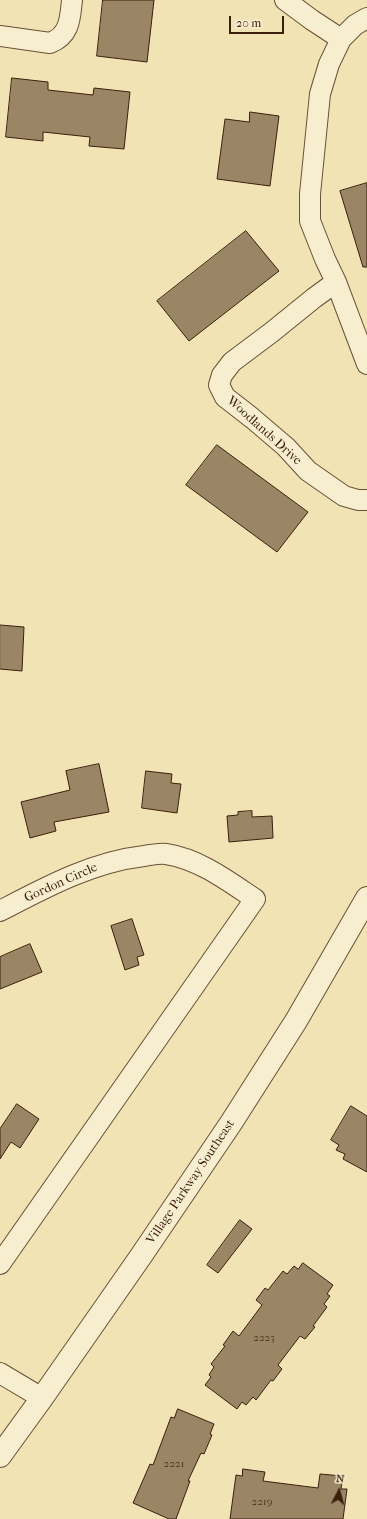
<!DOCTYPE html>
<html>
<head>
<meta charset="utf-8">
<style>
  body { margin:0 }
  #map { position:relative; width:367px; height:1519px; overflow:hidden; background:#f2e3b5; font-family:"IM FELL French Canon",serif }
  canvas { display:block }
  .north { position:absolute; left:319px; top:1471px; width:40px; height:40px; -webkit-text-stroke:3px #f7edcf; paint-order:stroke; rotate:6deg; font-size:11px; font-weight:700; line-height:16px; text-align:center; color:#3b1f0c }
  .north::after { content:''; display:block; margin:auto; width:14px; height:18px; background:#3b1f0c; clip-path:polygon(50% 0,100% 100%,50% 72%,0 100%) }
  .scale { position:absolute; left:229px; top:16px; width:55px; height:18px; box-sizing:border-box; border:2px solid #3b1f0c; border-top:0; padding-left:5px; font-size:12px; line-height:14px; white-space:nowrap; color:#3b1f0c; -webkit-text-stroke:3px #f7edcf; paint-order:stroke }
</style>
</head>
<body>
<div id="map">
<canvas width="367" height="1519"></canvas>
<div class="north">N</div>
<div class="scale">20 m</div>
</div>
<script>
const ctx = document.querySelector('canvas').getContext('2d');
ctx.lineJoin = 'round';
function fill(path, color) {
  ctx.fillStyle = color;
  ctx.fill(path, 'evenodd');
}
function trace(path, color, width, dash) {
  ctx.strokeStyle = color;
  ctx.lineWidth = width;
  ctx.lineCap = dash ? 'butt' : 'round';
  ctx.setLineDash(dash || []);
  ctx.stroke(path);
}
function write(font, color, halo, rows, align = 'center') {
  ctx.font = font + ' "IM FELL French Canon",serif';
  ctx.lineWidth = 3.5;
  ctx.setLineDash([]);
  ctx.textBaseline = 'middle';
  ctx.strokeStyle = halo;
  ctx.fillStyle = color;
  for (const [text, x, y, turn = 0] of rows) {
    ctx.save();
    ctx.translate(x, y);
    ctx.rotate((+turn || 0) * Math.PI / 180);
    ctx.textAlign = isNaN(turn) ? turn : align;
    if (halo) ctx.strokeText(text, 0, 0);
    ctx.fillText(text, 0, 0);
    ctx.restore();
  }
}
const building = new Path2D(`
  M103 0H154L147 62 97 56Z
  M12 78 48 82V90L93 95 94 88 130 92 124 149 89 146 90 137 43 132V141L6 137Z
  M250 112 279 116 270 186 217 179 225 119 249 122Z
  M367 183V267H363L340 191Z
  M246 231 279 271 189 341 157 301Z
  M217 445 308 512 277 552 186 485Z
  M0 625 24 627 22 671 0 669Z
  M99 764 109 812 54 822 56 831 30 838 21 802 70 790 66 771Z
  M146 771 172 774 171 783 181 784 177 813 142 808Z
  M252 811V817L272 816 273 838 229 842 227 816 238 815V812Z
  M132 919 144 955 137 957 139 965 125 970 111 926Z
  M30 944 42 972 0 989V957Z
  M17 1104 39 1119 20 1148 11 1142 0 1159V1129Z
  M351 1106 367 1116V1172L343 1159 345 1154 336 1150 339 1145 331 1140Z
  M240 1220 252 1229 218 1273 207 1265Z
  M303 1263 333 1285 327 1294 330 1296 324 1304 327 1307 313 1326 315 1327 305 1339 300 1336 278 1365 282 1369 273 1381 271 1380 256 1400 253 1397 246 1405 242 1402 237 1409 205 1385 211 1377 209 1375 214 1367 211 1364 225 1346 223 1345 233 1331 239 1336 262 1305 256 1300 265 1288 268 1290 283 1271 287 1274 294 1266 298 1269Z
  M178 1409 214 1424 210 1434 212 1435 204 1454 201 1453 188 1481H190L176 1519H169L133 1503 150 1464 153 1465 171 1417 174 1418Z
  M243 1469 265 1472 263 1481 318 1488 320 1474 343 1476 341 1489H347L343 1519H230L236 1475 242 1476Z`);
fill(building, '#9a8564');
trace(building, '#3b1f0c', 1);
const minor = new Path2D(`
  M285 0 312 20 341 39
  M0 36 50 43C70 35 70 19 72 0
  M336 282 325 259 310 221V194L320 94 329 64 341 39 355 25 367 18
  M367 364 336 282 314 298 272 332 232 362 222 375 219 385 225 397 252 418 286 447 308 471 344 496 358 500H367
  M0 911C46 887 92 862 144 856 151 855 159 853 166 854 199 859 228 881 255 899L0 1264
  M0 1373 42 1398`);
const tertiary = new Path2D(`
  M0 1456 42 1398 141 1256 231 1123 296 1021 367 898`);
trace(minor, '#695036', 22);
trace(tertiary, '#695036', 24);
trace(minor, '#f7edcf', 20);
trace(tertiary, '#f7edcf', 22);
write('11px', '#533822', null, [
  ["2223",264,1338],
  ["2221",174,1464],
  ["2219",262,1502]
]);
write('13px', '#3b1f0c', '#f7edcf', [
  ["Woodlands Drive",264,431,42],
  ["Gordon Circle",61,883,-24],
  ["Village Parkway Southeast",191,1182,-56]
]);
</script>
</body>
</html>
